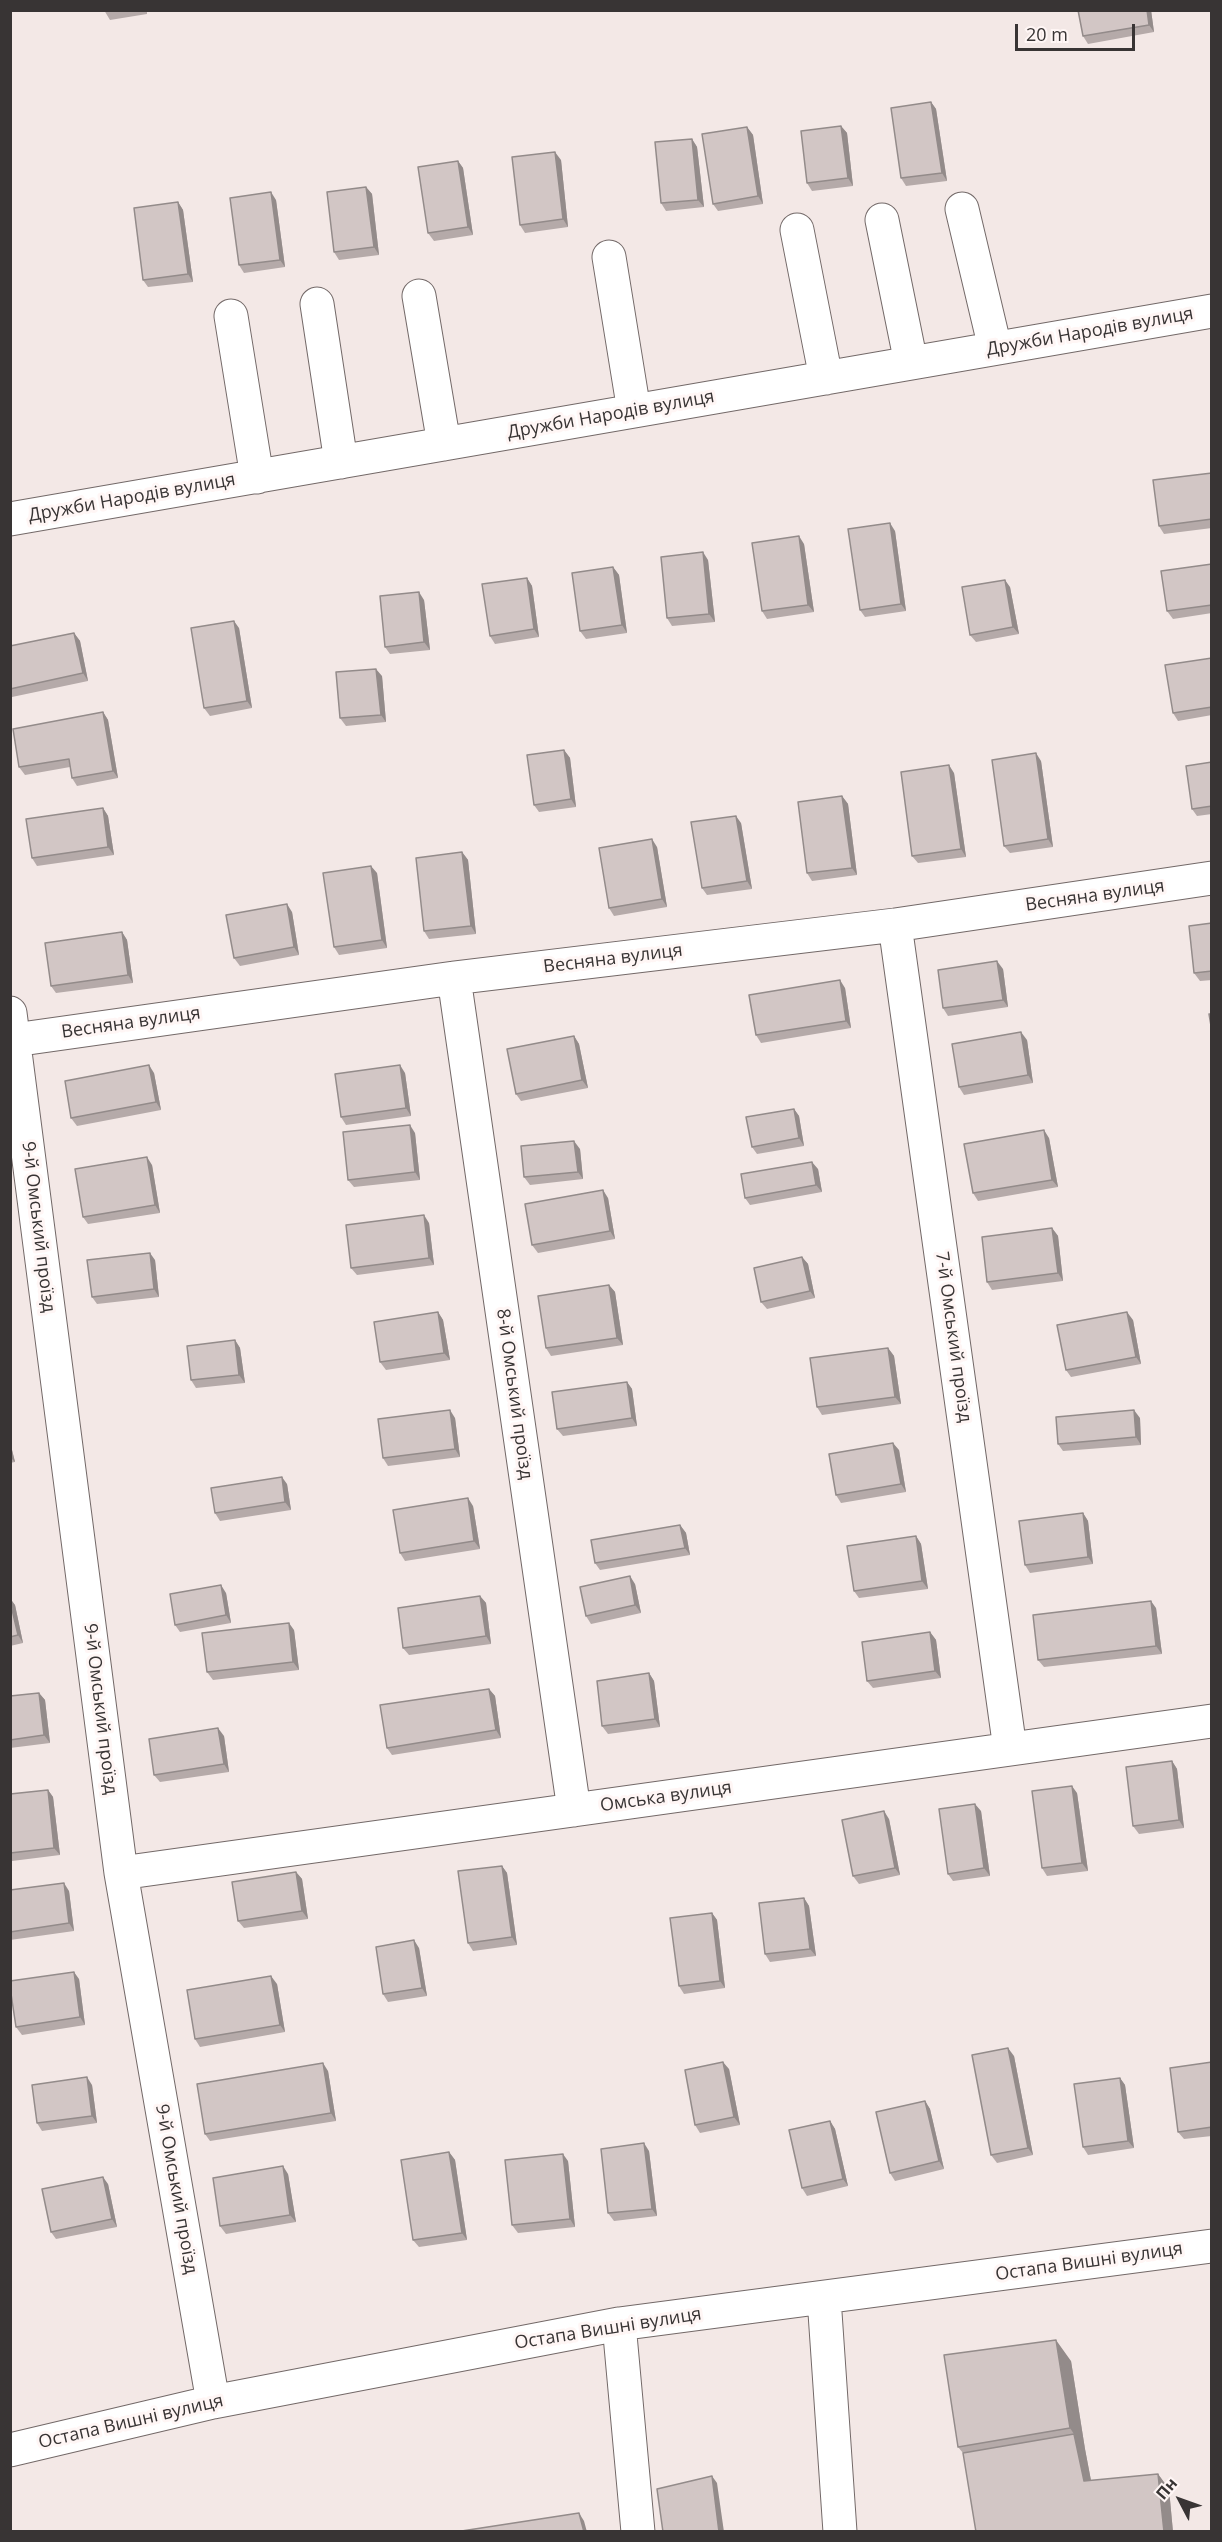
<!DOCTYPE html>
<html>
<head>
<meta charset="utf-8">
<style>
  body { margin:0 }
  #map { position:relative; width:1222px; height:2542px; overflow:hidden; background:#f3e8e6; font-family:"Open Sans",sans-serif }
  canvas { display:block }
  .frame { position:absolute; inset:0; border:12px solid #383434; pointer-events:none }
  .north { position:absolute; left:1150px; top:2470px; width:60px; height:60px; -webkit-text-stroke:4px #fff6f5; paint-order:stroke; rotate:311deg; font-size:16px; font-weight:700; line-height:24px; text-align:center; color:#383434 }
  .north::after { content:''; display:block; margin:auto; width:21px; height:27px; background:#383434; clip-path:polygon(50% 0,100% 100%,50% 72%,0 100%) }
  .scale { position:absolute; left:1015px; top:24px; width:120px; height:27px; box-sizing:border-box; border:3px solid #383434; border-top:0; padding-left:8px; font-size:18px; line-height:21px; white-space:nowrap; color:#383434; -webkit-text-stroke:4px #fff6f5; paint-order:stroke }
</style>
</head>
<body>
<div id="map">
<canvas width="1222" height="2542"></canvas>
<div class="frame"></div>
<div class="north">Пн</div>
<div class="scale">20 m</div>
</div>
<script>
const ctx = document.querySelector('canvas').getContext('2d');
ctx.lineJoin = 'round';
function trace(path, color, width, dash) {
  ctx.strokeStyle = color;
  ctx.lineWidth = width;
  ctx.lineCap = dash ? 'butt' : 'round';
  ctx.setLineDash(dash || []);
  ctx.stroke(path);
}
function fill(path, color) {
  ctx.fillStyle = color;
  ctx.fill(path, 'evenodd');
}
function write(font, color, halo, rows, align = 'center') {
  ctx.font = font + ' "Open Sans",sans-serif';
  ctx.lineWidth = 6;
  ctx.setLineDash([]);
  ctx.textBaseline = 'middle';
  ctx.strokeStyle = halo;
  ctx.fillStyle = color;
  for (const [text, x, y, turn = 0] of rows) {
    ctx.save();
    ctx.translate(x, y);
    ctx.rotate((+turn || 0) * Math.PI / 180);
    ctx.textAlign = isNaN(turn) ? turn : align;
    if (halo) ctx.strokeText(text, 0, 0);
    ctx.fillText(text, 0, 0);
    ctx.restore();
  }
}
const minor = new Path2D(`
  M962 209 995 348
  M882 220 911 363
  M797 230 826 378
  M609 257 634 411
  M419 296 444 444
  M317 304 341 462
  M231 316 257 477
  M10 519 1212 311
  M895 925 1010 1749
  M454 978 574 1810
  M10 1013 121 1873 213 2402
  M14 1040 454 978 895 925 1212 878
  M121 1873 1212 1721
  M824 2298 840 2532
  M619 2324 638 2532
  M10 2450 213 2402 619 2324 1212 2246`);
trace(minor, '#736968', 35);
trace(minor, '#fff', 33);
fill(new Path2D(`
  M104 10H147V14L110 20Z
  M1151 10 1154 32 1088 44 1083 36Z
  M931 102 936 109 947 181 906 186 901 178Z
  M841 126 847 133 853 186 812 191 807 183Z
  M747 127 753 135 763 204 718 211 713 204Z
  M692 139 697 147 704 207 666 211 661 203Z
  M561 160 568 227 525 233 520 225Z
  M458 161 463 168 473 235 434 241 428 233Z
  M366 187 372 194 379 255 339 260 334 252Z
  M276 200 285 267 244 273 239 265Z
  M178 202 183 210 193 282 148 287 143 280Z
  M1212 473V528L1164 534 1159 526Z
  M895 531 906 611 865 617 860 610Z
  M804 544 814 612 767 619 762 611Z
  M708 560 715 622 672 626 667 618Z
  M1212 564V613L1173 619 1167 611Z
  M613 567 619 575 627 633 586 639 580 631Z
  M527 578 532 586 539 637 495 644 490 636Z
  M1010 587 1019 634 976 642 970 635Z
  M424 600 430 650 390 654 385 647Z
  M239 628 252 708 210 716 204 708Z
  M74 633 80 641 88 681 12 697 10 695V646Z
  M1212 658V715L1178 721 1173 713Z
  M382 676 386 722 346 726 340 718Z
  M103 712 108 720 118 778 77 786 72 778 70 767 25 775 19 767Z
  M564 750 570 758 576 807 539 812 534 805Z
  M1041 761 1053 847 1010 853 1004 846Z
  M1212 762V814L1197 816 1192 809Z
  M954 773 966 857 918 863 912 856Z
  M842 796 848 804 857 875 812 881 807 873Z
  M103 808 108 816 114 855 37 866 32 858Z
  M741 823 752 889 707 895 702 888Z
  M657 847 667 907 614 916 609 908Z
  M462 852 468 860 476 934 429 939 424 931Z
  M377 873 387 948 339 955 334 947Z
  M292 912 299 955 240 966 234 958Z
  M1212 923V980L1200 981 1194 973Z
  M122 932 127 940 133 983 56 993 51 986Z
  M1003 969 1008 1007 948 1016 943 1008Z
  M845 988 851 1028 761 1043 756 1035Z
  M574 1036 579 1044 588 1088 521 1101 516 1094Z
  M1027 1040 1033 1083 964 1095 959 1087Z
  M154 1073 161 1110 77 1126 71 1118Z
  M405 1073 411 1116 346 1125 341 1117Z
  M794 1109 799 1116 804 1146 757 1154 752 1147Z
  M415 1133 420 1180 354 1187 348 1180Z
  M1049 1138 1058 1187 978 1201 973 1193Z
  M580 1149 583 1179 530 1185 524 1177Z
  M152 1165 160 1213 88 1224 83 1217Z
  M818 1169 822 1192 750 1205 745 1198Z
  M608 1198 615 1239 538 1253 532 1245Z
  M429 1223 434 1265 357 1275 351 1268Z
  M1052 1228 1058 1236 1063 1281 992 1290 987 1282Z
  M802 1257 808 1264 815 1298 767 1309 761 1302Z
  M155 1260 159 1297 97 1304 92 1297Z
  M609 1285 615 1292 623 1345 551 1356 546 1348Z
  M438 1312 443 1320 450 1360 386 1370 380 1362Z
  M1133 1320 1141 1364 1071 1377 1066 1370Z
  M235 1340 240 1348 245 1383 196 1388 191 1380Z
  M888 1348 894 1356 901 1404 822 1415 817 1407Z
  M627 1382 632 1389 637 1426 563 1436 557 1429Z
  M455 1418 460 1457 388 1466 383 1458Z
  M1140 1418 1141 1445 1063 1451 1058 1444Z
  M10 1442 15 1462 10 1463Z
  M899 1450 906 1492 841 1503 836 1495Z
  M287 1484 291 1510 220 1521 215 1513Z
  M473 1506 480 1549 405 1561 400 1553Z
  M1083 1513 1088 1521 1093 1564 1030 1573 1025 1565Z
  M680 1525 686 1533 690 1555 600 1570 595 1563Z
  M916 1536 921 1544 928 1589 859 1598 854 1591Z
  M635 1584 641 1613 591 1624 586 1616Z
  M226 1593 231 1623 180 1632 175 1625Z
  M480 1596 486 1603 491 1644 409 1655 403 1648Z
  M10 1601 15 1605 23 1643 10 1646Z
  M1156 1608 1162 1654 1044 1667 1038 1660Z
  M294 1630 299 1670 213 1680 207 1672Z
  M930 1632 936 1640 941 1678 873 1688 867 1681Z
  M649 1673 654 1681 660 1727 608 1734 602 1726Z
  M489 1689 495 1696 501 1738 392 1755 387 1748Z
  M39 1693 45 1700 50 1743 10 1748V1696Z
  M224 1736 229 1772 160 1782 154 1775Z
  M1172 1761 1177 1769 1184 1828 1139 1834 1133 1826Z
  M48 1790 53 1797 60 1855 12 1861 10 1859V1794Z
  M1077 1793 1088 1871 1047 1876 1042 1868Z
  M981 1811 990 1876 953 1881 948 1874Z
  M889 1819 900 1875 859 1884 853 1876Z
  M502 1866 507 1873 517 1945 473 1951 468 1943Z
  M296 1872 302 1879 308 1919 244 1928 238 1921Z
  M10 1890 69 1891 74 1931 10 1940Z
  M804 1898 809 1906 816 1956 770 1962 765 1954Z
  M712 1913 717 1920 725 1988 684 1994 679 1986Z
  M419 1948 427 1996 388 2002 383 1994Z
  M79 1979 85 2025 22 2035 16 2027Z
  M277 1984 285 2032 200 2047 195 2039Z
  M1014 2056 1033 2155 997 2163 991 2155Z
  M1212 2062V2136L1184 2139 1178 2132Z
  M729 2069 740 2125 700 2133 695 2125Z
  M328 2071 336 2121 210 2141 205 2134Z
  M1120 2078 1125 2085 1134 2148 1088 2155 1083 2147Z
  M92 2085 97 2123 42 2131 37 2123Z
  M925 2101 930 2109 944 2169 895 2181 890 2173Z
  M830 2121 835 2129 848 2186 807 2196 802 2188Z
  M649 2151 657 2216 614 2221 608 2213Z
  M449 2152 455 2160 467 2240 419 2247 413 2240Z
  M568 2161 575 2227 518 2233 512 2225Z
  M288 2174 296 2222 226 2234 220 2226Z
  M108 2184 117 2227 56 2239 51 2232Z
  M1071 2361 1085 2449 1091 2481 1158 2474 1169 2489 1173 2532 963 2453 958 2447Z`), '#b5aaa9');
fill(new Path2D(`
  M1147 10H1151L1154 32 1149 25Z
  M931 102 936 109 947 181 942 173Z
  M841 126 847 133 853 186 848 178Z
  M747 127 753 135 763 204 758 196Z
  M692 139 697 147 704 207 698 200Z
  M555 152 561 160 568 227 563 219Z
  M458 161 463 168 473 235 468 227Z
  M366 187 372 194 379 255 374 247Z
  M271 192 276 200 285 267 280 260Z
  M178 202 183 210 193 282 188 274Z
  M890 523 895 531 906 611 901 604Z
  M799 536 804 544 814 612 808 605Z
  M703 552 708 560 715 622 709 614Z
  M613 567 619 575 627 633 622 625Z
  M527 578 532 586 539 637 534 629Z
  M1005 580 1010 587 1019 634 1013 627Z
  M419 592 424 600 430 650 424 642Z
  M234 621 239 628 252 708 247 701Z
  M74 633 80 641 88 681 83 673Z
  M376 669 382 676 386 722 381 715Z
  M103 712 108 720 118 778 113 771Z
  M564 750 570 758 576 807 571 799Z
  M1036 753 1041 761 1053 847 1048 839Z
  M949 765 954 773 966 857 961 849Z
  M842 796 848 804 857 875 852 868Z
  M103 808 108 816 114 855 108 847Z
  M736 816 741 823 752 889 747 881Z
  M652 839 657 847 667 907 662 899Z
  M462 852 468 860 476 934 471 926Z
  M371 866 377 873 387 948 382 940Z
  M287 904 292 912 299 955 294 947Z
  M122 932 127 940 133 983 128 975Z
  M997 961 1003 969 1008 1007 1003 1000Z
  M840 980 845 988 851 1028 846 1021Z
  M1021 1032 1027 1040 1033 1083 1028 1075Z
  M574 1036 579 1044 588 1088 582 1080Z
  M149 1065 154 1073 161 1110 156 1102Z
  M400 1065 405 1073 411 1116 406 1108Z
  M794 1109 799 1116 804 1146 799 1138Z
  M410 1125 415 1133 420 1180 415 1172Z
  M1044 1130 1049 1138 1058 1187 1052 1180Z
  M574 1141 580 1149 583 1179 578 1172Z
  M147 1157 152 1165 160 1213 155 1205Z
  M812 1162 818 1169 822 1192 816 1185Z
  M603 1190 608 1198 615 1239 610 1231Z
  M424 1215 429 1223 434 1265 429 1258Z
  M1052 1228 1058 1236 1063 1281 1058 1273Z
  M150 1253 155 1260 159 1297 154 1289Z
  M802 1257 808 1264 815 1298 810 1291Z
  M609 1285 615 1292 623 1345 617 1338Z
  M438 1312 443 1320 450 1360 444 1353Z
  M1127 1312 1133 1320 1141 1364 1136 1357Z
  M235 1340 240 1348 245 1383 239 1375Z
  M888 1348 894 1356 901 1404 895 1397Z
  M627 1382 632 1389 637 1426 632 1418Z
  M450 1410 455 1418 460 1457 455 1449Z
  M1134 1410 1140 1418 1141 1445 1136 1437Z
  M10 1442 15 1462 10 1457Z
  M893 1443 899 1450 906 1492 901 1484Z
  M282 1477 287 1484 291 1510 285 1502Z
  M468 1498 473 1506 480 1549 474 1541Z
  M1083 1513 1088 1521 1093 1564 1088 1557Z
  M680 1525 686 1533 690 1555 685 1548Z
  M916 1536 921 1544 928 1589 922 1581Z
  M630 1576 635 1584 641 1613 635 1605Z
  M221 1585 226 1593 231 1623 226 1615Z
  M480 1596 486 1603 491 1644 486 1636Z
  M10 1598 15 1605 23 1643 18 1635Z
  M1151 1601 1156 1608 1162 1654 1156 1646Z
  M289 1623 294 1630 299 1670 293 1662Z
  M930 1632 936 1640 941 1678 935 1671Z
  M649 1673 654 1681 660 1727 655 1719Z
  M489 1689 495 1696 501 1738 496 1730Z
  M39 1693 45 1700 50 1743 44 1735Z
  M218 1728 224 1736 229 1772 224 1764Z
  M1172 1761 1177 1769 1184 1828 1179 1820Z
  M1072 1786 1077 1793 1088 1871 1082 1863Z
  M48 1790 53 1797 60 1855 54 1848Z
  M975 1804 981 1811 990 1876 984 1868Z
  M884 1811 889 1819 900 1875 895 1868Z
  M502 1866 507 1873 517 1945 512 1937Z
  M296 1872 302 1879 308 1919 302 1911Z
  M64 1883 69 1891 74 1931 69 1923Z
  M804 1898 809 1906 816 1956 810 1949Z
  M712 1913 717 1920 725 1988 720 1981Z
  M414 1940 419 1948 427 1996 422 1988Z
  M74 1972 79 1979 85 2025 80 2017Z
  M271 1976 277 1984 285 2032 280 2025Z
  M1008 2048 1014 2056 1033 2155 1028 2148Z
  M723 2062 729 2069 740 2125 734 2117Z
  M323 2063 328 2071 336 2121 331 2113Z
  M87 2077 92 2085 97 2123 92 2116Z
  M1120 2078 1125 2085 1134 2148 1128 2141Z
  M925 2101 930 2109 944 2169 939 2161Z
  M830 2121 835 2129 848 2186 843 2179Z
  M644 2143 649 2151 657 2216 652 2209Z
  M449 2152 455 2160 467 2240 462 2233Z
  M563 2154 568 2161 575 2227 570 2219Z
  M283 2166 288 2174 296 2222 290 2215Z
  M103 2177 108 2184 117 2227 112 2219Z
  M1056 2340 1071 2361 1085 2449 1094 2496 1084 2481 1074 2434 1070 2428Z
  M1158 2474 1169 2489 1173 2532H1164Z
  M712 2476 717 2483 724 2532H719Z
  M579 2513 584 2521 587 2532H584Z`), '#938b8a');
const building = new Path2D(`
  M1078 10H1147L1149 25 1083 36Z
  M931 102 942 173 901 178 891 108Z
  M841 126 848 178 807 183 801 131Z
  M747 127 758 196 713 204 702 134Z
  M692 139 698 200 661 203 655 142Z
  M555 152 563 219 520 225 512 157Z
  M458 161 468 227 428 233 418 167Z
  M366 187 374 247 334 252 327 192Z
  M271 192 280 260 239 265 230 198Z
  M178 202 188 274 143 280 134 208Z
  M1212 473V519L1159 526 1153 480Z
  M890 523 901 604 860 610 848 529Z
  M799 536 808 605 762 611 752 543Z
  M703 552 709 614 667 618 661 557Z
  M1212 564V605L1167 611 1161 571Z
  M613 567 622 625 580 631 572 573Z
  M527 578 534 629 490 636 482 584Z
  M1005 580 1013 627 970 635 962 587Z
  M419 592 424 642 385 647 380 596Z
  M234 621 247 701 204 708 191 628Z
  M74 633 83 673 10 689V646Z
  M1212 658V707L1173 713 1165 665Z
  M376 669 381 715 340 718 336 672Z
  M103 712 113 771 72 778 69 759 19 767 13 729Z
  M564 750 571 799 534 805 527 755Z
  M1036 753 1048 839 1004 846 992 760Z
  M1212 762V806L1192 809 1186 766Z
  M949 765 961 849 912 856 901 772Z
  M842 796 852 868 807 873 798 802Z
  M103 808 108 847 32 858 26 819Z
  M736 816 747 881 702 888 691 822Z
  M652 839 662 899 609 908 599 848Z
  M462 852 471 926 424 931 416 858Z
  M371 866 382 940 334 947 323 873Z
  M287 904 294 947 234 958 226 915Z
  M1212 923V971L1194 973 1189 926Z
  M122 932 128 975 51 986 45 943Z
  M997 961 1003 1000 943 1008 938 970Z
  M840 980 846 1021 756 1035 749 995Z
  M1209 1014H1212V1032Z
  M1021 1032 1028 1075 959 1087 952 1044Z
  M574 1036 582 1080 516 1094 507 1049Z
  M149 1065 156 1102 71 1118 65 1081Z
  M400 1065 406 1108 341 1117 335 1074Z
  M794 1109 799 1138 752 1147 746 1117Z
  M410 1125 415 1172 348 1180 343 1132Z
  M1044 1130 1052 1180 973 1193 964 1144Z
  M574 1141 578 1172 524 1177 521 1146Z
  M147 1157 155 1205 83 1217 75 1169Z
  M812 1162 816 1185 745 1198 741 1174Z
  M603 1190 610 1231 532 1245 525 1204Z
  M424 1215 429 1258 351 1268 346 1225Z
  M1052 1228 1058 1273 987 1282 982 1237Z
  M150 1253 154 1289 92 1297 87 1260Z
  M802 1257 810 1291 761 1302 754 1268Z
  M609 1285 617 1338 546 1348 538 1296Z
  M438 1312 444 1353 380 1362 374 1322Z
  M1127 1312 1136 1357 1066 1370 1057 1325Z
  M235 1340 239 1375 191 1380 187 1346Z
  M888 1348 895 1397 817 1407 810 1358Z
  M627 1382 632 1418 557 1429 552 1392Z
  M450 1410 455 1449 383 1458 378 1419Z
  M1134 1410 1136 1437 1058 1444 1056 1417Z
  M893 1443 901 1484 836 1495 829 1454Z
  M282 1477 285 1502 215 1513 211 1488Z
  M468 1498 474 1541 400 1553 393 1510Z
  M1083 1513 1088 1557 1025 1565 1019 1521Z
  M680 1525 685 1548 595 1563 591 1540Z
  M916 1536 922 1581 854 1591 847 1546Z
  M630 1576 635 1605 586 1616 580 1587Z
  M221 1585 226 1615 175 1625 170 1594Z
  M480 1596 486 1636 403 1648 398 1608Z
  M10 1601 18 1635 10 1637Z
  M1151 1601 1156 1646 1038 1660 1033 1615Z
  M289 1623 293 1662 207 1672 202 1633Z
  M930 1632 935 1671 867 1681 862 1642Z
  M649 1673 655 1719 602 1726 597 1681Z
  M489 1689 496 1730 387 1748 380 1705Z
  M39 1693 44 1735 10 1740V1696Z
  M218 1728 224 1764 154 1775 149 1739Z
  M1172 1761 1179 1820 1133 1826 1126 1767Z
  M1072 1786 1082 1863 1042 1868 1032 1791Z
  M48 1790 54 1848 10 1853V1794Z
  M975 1804 984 1868 948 1874 939 1809Z
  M884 1811 895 1868 853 1876 842 1820Z
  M502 1866 512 1937 468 1943 458 1871Z
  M296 1872 302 1911 238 1921 232 1882Z
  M64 1883 69 1923 10 1932V1890Z
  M804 1898 810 1949 765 1954 759 1903Z
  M712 1913 720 1981 679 1986 670 1918Z
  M414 1940 422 1988 383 1994 376 1947Z
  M74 1972 80 2017 16 2027 10 1987V1981Z
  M271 1976 280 2025 195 2039 187 1990Z
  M1008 2048 1028 2148 991 2155 972 2055Z
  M723 2062 734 2117 695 2125 685 2070Z
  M1212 2062V2127L1178 2132 1170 2068Z
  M323 2063 331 2113 205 2134 197 2084Z
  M87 2077 92 2116 37 2123 32 2085Z
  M1120 2078 1128 2141 1083 2147 1074 2084Z
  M925 2101 939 2161 890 2173 876 2112Z
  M830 2121 843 2179 802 2188 789 2130Z
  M644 2143 652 2209 608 2213 601 2149Z
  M449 2152 462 2233 413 2240 401 2160Z
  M563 2154 570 2219 512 2225 505 2160Z
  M283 2166 290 2215 220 2226 213 2178Z
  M103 2177 112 2219 51 2232 42 2189Z
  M1056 2340 1070 2428 958 2447 944 2355Z
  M1074 2434 1084 2481 1158 2474 1164 2532H976L963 2453Z
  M712 2476 719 2532H663L657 2489Z
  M579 2513 584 2532H455Z`);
fill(building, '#d2c6c5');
trace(building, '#938b8a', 1.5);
write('18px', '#383434', '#fff6f5', [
  ["Дружби Народів вулиця",1090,332,-10],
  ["Дружби Народів вулиця",611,415,-10],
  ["Дружби Народів вулиця",132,498,-10],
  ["Весняна вулиця",1095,896,-8],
  ["Весняна вулиця",613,959,-7],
  ["Весняна вулиця",131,1023,-8],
  ["9-й Омський проїзд",38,1227,83],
  ["7-й Омський проїзд",953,1337,82],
  ["8-й Омський проїзд",514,1394,82],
  ["9-й Омський проїзд",100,1709,83],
  ["Омська вулиця",666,1797,-8],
  ["9-й Омський проїзд",176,2189,80],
  ["Остапа Вишні вулиця",1089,2262,-8],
  ["Остапа Вишні вулиця",608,2329,-9],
  ["Остапа Вишні вулиця",131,2422,-13]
]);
</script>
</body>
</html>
